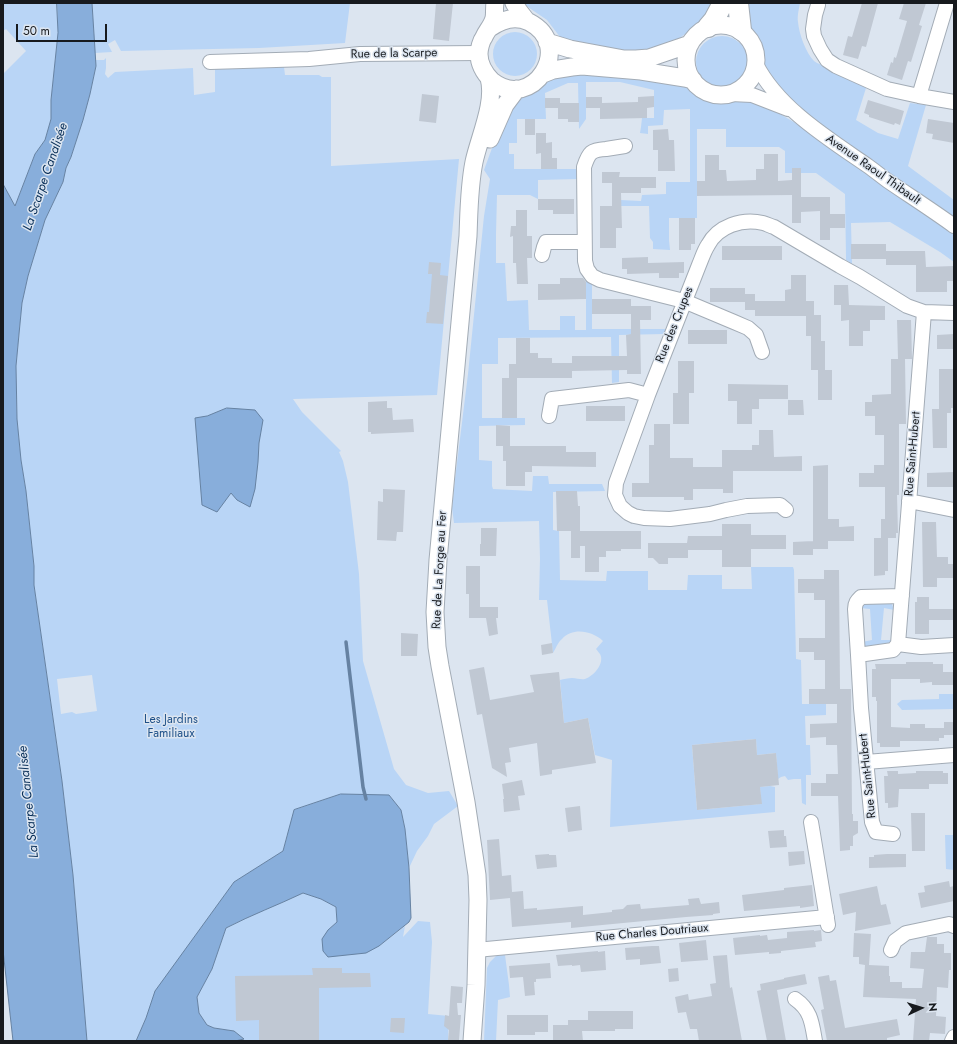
<!DOCTYPE html>
<html>
<head>
<meta charset="utf-8">
<style>
  body { margin:0 }
  #map { position:relative; width:957px; height:1044px; overflow:hidden; background:#dce5f0; font-family:Jost,sans-serif }
  canvas { display:block }
  .frame { position:absolute; inset:0; border:4px solid #171a1e; pointer-events:none }
  .north { position:absolute; left:901px; top:988px; width:40px; height:40px; -webkit-text-stroke:3px #dce5f0; paint-order:stroke; rotate:86deg; font-size:11px; font-weight:700; line-height:16px; text-align:center; color:#171a1e }
  .north::after { content:''; display:block; margin:auto; width:14px; height:18px; background:#171a1e; clip-path:polygon(50% 0,100% 100%,50% 72%,0 100%) }
  .scale { position:absolute; left:16px; top:24px; width:91px; height:18px; box-sizing:border-box; border:2px solid #171a1e; border-top:0; padding-left:5px; font-size:12px; line-height:14px; white-space:nowrap; color:#171a1e; -webkit-text-stroke:3px #dce5f0; paint-order:stroke }
</style>
</head>
<body>
<div id="map">
<canvas width="957" height="1044"></canvas>
<div class="frame"></div>
<div class="north">N</div>
<div class="scale">50 m</div>
</div>
<script>
const ctx = document.querySelector('canvas').getContext('2d');
ctx.lineJoin = 'round';
function fill(path, color) {
  ctx.fillStyle = color;
  ctx.fill(path, 'evenodd');
}
function trace(path, color, width, dash) {
  ctx.strokeStyle = color;
  ctx.lineWidth = width;
  ctx.lineCap = dash ? 'butt' : 'round';
  ctx.setLineDash(dash || []);
  ctx.stroke(path);
}
function write(font, color, halo, rows, align = 'center') {
  ctx.font = font + ' Jost,sans-serif';
  ctx.lineWidth = 3;
  ctx.setLineDash([]);
  ctx.textBaseline = 'middle';
  ctx.strokeStyle = halo;
  ctx.fillStyle = color;
  for (const [text, x, y, turn = 0] of rows) {
    ctx.save();
    ctx.translate(x, y);
    ctx.rotate((+turn || 0) * Math.PI / 180);
    ctx.textAlign = isNaN(turn) ? turn : align;
    if (halo) ctx.strokeText(text, 0, 0);
    ctx.fillText(text, 0, 0);
    ctx.restore();
  }
}
fill(new Path2D(`
  M3 3H57L58 33 51 100V119L45 140 35 154 15 206 3 184V72L4 73 26 51 6 29 3 31Z
  M92 3H350L345 43 259 48 121 51 115 40 108 44 112 52 95 53Z
  M524 3H716L705 18 692 29 678 39 671 43 643 50 631 51H621L567 40 560 37 547 20 525 5Z
  M738 3H800C799 9 797 16 798 22 799 34 806 53 814 61 818 64 822 65 826 66L866 88 856 120 878 133 898 139 910 103 926 105 908 166 954 200V220L815 121 795 104 772 80 764 68 760 41 745 21Z
  M493 54a22 22 0 1 1 44 0a22 22 0 1 1-44 0Z
  M696 62a26 26 0 1 1 52 0a26 26 0 1 1-52 0Z
  M106 58V68L105 74 108 78 115 72 193 68 194 95 215 92V68L284 67 285 75H319L322 77H331V166L459 159 437 395 293 399 302 412 341 451 339 452 343 461 348 482 359 574 363 661 394 769 406 785 428 793 449 791 458 806 434 824 428 836 417 851 409 868 405 829 401 810 389 795 287 835 283 851 234 882 184 952 146 1018 136 1041H87L73 875 62 781 34 585V566L26 491 21 460 17 419 16 366 22 303 28 276 45 220 63 182 66 168 71 157 83 120 90 94 96 67 95 60H104ZM92 675 97 711 76 714 72 712 61 714 57 679Z
  M578 71 689 86C700 100 714 103 731 101 735 100 741 98 746 99 752 99 758 103 764 105 777 112 789 119 802 127L954 233V262L940 252 890 222 851 223 852 264 846 260V257L845 194 816 173H785V151L779 147H726V129H697V218H669V240L670 250 653 249V242L650 238 649 206H621L620 200 641 201 642 195 666 194V182H690V109L664 110 663 125 648 126V134L640 133 641 127 642 118H654V90L620 82H586V119L579 129 578 83H568L545 93 546 119H517V143H509V154H514V169H579V179L538 180V199L530 195H497L496 234V263H505L507 301 528 300 529 330H560V316H575V330H586V278L592 281V329H666L664 334 619 335V382L612 383 611 337 498 338V364H482V418H525V425L479 426V460L492 461V486L493 489 532 491 533 476H548L549 484H602L605 491 553 492V530L559 531 560 580 606 581 607 571H648V590H687L688 575H722V589H752L751 567H793L794 570 796 659 801 660 802 704H826V715L805 716 806 745H810L811 775H806V805L802 803 801 779H794L788 780 785 776 781 777 778 779 776 753 757 755 756 739 692 745 697 810 761 804 760 787 770 786 775 787V812L610 827 612 760 595 755 588 718 564 723 560 680C564 679 568 678 572 678 577 678 581 680 585 679 594 676 605 663 600 654 599 653 597 650 596 649L603 641C592 631 573 627 562 639 558 642 556 648 553 653L547 600H539L540 559 539 521 454 523 452 508 455 479 468 374 484 216 490 179 484 170 499 129 517 98 549 77Z
  M885 600 892 604 894 610 884 608 881 640H891V644L868 649 862 642 872 640 870 609 860 608 864 602Z
  M939 694H954V709L902 710 897 704 902 700 939 699Z
  M945 835H954V870L946 869Z
  M303 893 321 899 336 907 337 922 328 930 379 946 405 926 403 937 418 921 430 922 432 942 428 1014 449 1016 448 1041H235L243 1038 234 1031 214 1028 207 1025 199 1013 197 997 212 969 226 928C251 915 278 905 303 893Z
  M505 955 509 985 510 997 498 1000 496 1041H484L487 968 490 962 496 956Z`), '#b9d5f6');
const water = new Path2D(`
  M57 3H92L96 66 90 94 83 120 71 157 66 168 63 182 45 220 28 276 22 303 19 334 16 366 17 419 21 460 26 491 34 566V585L62 781 73 875 87 1041H13L3 950V184L15 206 35 154 45 140 51 119V100L58 33Z
  M227 408 255 410 263 420 259 443 258 462 255 489 250 507 237 500 231 493 217 512 202 505 195 418 207 416Z
  M341 794 389 795 401 810 405 829 409 868 411 918 409 922 379 946 366 953 328 957 323 951 322 939 328 930 337 922 336 907 321 899 303 893C278 905 251 915 226 928L212 969 197 997 199 1013 207 1025 214 1028 234 1031 244 1039 235 1041H136L146 1018 155 991 234 882 283 851 294 810Z`);
fill(water, '#88aedb');
trace(water, '#6682a2', 1);
trace(new Path2D(`
  M346 642 363 787 366 799`), '#6682a2', 3.5);
fill(new Path2D(`
  M436 3H453L449 41 433 39Z
  M862 3H878L866 47 862 46 858 59 843 55 848 36 852 37Z
  M904 3H926L919 25 922 26 911 62 908 61 902 80 887 75 891 62 893 63 894 57 896 58 907 21 899 19Z
  M422 94 439 96 436 123 419 121Z
  M654 96V107L647 108V118L600 119V108H586V97H602V103L638 102V97Z
  M545 98H560V103H579V122H568V119H558V108H545Z
  M868 100 904 111 900 125 895 123 894 125 869 117V115L864 113Z
  M525 119H535V135H525Z
  M928 119 954 123V143L932 139 933 134 926 133Z
  M668 129 669 140H674L675 171H658V150H653V130Z
  M536 133H546V143L552 142V158H557V169H541V153L536 154Z
  M764 154H778V181L792 180V168H801V197H830V214H845V228H830V240H820V211L801 212V223H792V195L697 196V181H705V155H719V170H726L727 181 756 180V169H764Z
  M602 172H620L619 177H656V188H641V193H621L622 228H616V248H600V206H612V183H602Z
  M538 199H574V214H553V210H538Z
  M516 210H527V236H532V258H527L528 284H517L516 263H513V236L510 237 511 226H516Z
  M679 218H695V244H691V250H679Z
  M851 244H886V259H851Z
  M722 246H782V260H722Z
  M886 251H925L926 267 954 266V281H947V292H916V265H886Z
  M648 257V263L684 262V273H679V278H659V273L627 274V269H622V258Z
  M429 262 441 263 440 275 448 276 443 324 426 323 427 312H429L432 274H428Z
  M791 275H806V301H814V315H821V341H825V370H832V400H818V370H811V336H806V316H755V310H745V302H710V288H745V294H755V301H785V290L791 289Z
  M560 278H583L586 282V299L538 300V284H560Z
  M834 285H848L849 305 885 306V320H870V331H863V346H849V320L841 321V305H834Z
  M592 299H631V314H592Z
  M631 306H651V320H640L641 374H627V370L572 371V378H517V418H502V378H509V364H516V338H530V353H538V358H552V363H572V356H627L626 335 631 334Z
  M897 320H911L912 359H898Z
  M688 330H727V344H688Z
  M954 334V349H937V335Z
  M891 359H905L906 424H899V495H897L898 533H896V538H881H888V571H885V575L874 576V538H881V519H885V487H859V473H874V465H884V435H875V416H865V402H872V395L891 394Z
  M678 361H694V393H689V424H673V393H678Z
  M939 369H953L954 408H951V413H947V448H933L932 409H939Z
  M728 384 788 385V399H759V409H752V424H737V401H728Z
  M788 400H803L804 415H788Z
  M387 401V408H392L393 420 413 419 414 432 371 434V432H368V402Z
  M586 406H625V421H586Z
  M654 424H670V458H693V467H722V450H752V445H759V430H773L774 457 802 456V471H733V493H723V489H693V500H684V497H632V483H649V445H654Z
  M496 425 510 426V446H566V452H596V467L532 466V472H525V486H506V461H503V446H496Z
  M828 465V519H839V527L854 526V541H828V549H813V466Z
  M954 472V487H927V473Z
  M383 489 405 490 403 532H397L396 541 377 540 378 501 383 502Z
  M556 491H577L578 506H580V531H641V549H621V551H606V557H599V572H585V546H580V558H571V531H557Z
  M922 522H936L937 557H948V564H954V578H937V587H923Z
  M722 524H751V535H786V549H751V567H722V550H688V558H668V564H659L653 558H648V543H687L688 536H722Z
  M481 528H497L496 556H480V544H481Z
  M813 541V555H793V542Z
  M466 566H480V607H498V618H496L498 634 489 636 486 618H469V594H466Z
  M824 570H839L840 689H851L852 814H853V821H858V833L853 836V846H850V850L840 851 838 796H811V783H826V774H838L837 745H826V737L810 738V724L837 723V704H809V689H825V660H814V652H799V638H825V600H814V593H798V579H824Z
  M917 597H929V609H954V620H929V634H915V602H917Z
  M401 633 418 634 417 656H401Z
  M552 643 553 653 542 655 541 645Z
  M906 662H933V664H943V672H954V685H932V682L920 683V679H891V727L910 728V724H925V728H944V722H954V735H944V738H939V741H900V747H880V743H877V701H876V697H872V669H876L875 664H906Z
  M484 667 490 700 534 692 530 675 559 672 564 723 588 718 596 763 552 770V774L540 776 537 743 509 748 511 762 505 763 507 777 492 768 482 714 477 715 469 670Z
  M756 739 757 755 776 753 779 785 760 787 762 804 697 810 692 745Z
  M887 771H898V774L916 773V771H943V773H948V784H929V789H899L898 807 888 808V803H885L884 776H888Z
  M522 780 525 795 518 796 520 810 504 812 503 799H504L502 784Z
  M580 806 582 830 568 832 565 808Z
  M911 813H925V851H912Z
  M784 830V836H786L787 847 770 848 768 831Z
  M499 839 502 876 511 875 512 892 523 891 524 909 537 908V910L583 906V915L612 912V910L623 909 627 905 640 904 641 909 689 905 688 899 699 898 701 904 719 902 720 913 713 914V915L686 917 571 928V922L512 927 510 898 490 900 487 840Z
  M804 851 805 864 789 866 788 852Z
  M549 854V855H556L557 867 537 869 535 855Z
  M887 854H906V867L869 868V857H874V855Z
  M949 881 950 887 954 886V901L921 908 918 893 925 892 924 886Z
  M812 885 814 906 800 908V906L744 911 742 895 784 890V888Z
  M877 886 881 905 886 904 891 924 855 931 856 912 843 915 839 894Z
  M814 930V931L821 930 822 941 815 942 816 947 781 951V953L769 954V952L735 955 733 938 760 935V936L767 935 768 940 787 938V932Z
  M854 933 871 934 869 965 889 966V976H890V982H902V988H922L924 969 910 968 911 952H925L927 937H937V944H944V953H951V970H949L948 988 937 987 936 1016 946 1017 945 1034 930 1033 929 1041H913L916 999 863 997 865 965 859 964V957H853Z
  M706 940 708 960 681 962 679 943Z
  M652 946H659L661 963 640 965V959L626 960 625 948Z
  M598 951V952L605 951 606 970 581 972 580 965 572 966V965L558 966 556 955Z
  M727 955 730 988 732 987 742 1041H699L697 1029H690L686 1012 678 1013 675 997 688 994 689 1000 712 996 710 984 716 983 713 956Z
  M550 963 551 978 536 979V982H534L535 995 525 996 523 977 510 978 509 966Z
  M312 968H342V973H370L371 987 319 988V1040L259 1041V1020L236 1021 235 976 313 975Z
  M678 968 679 981 669 982 668 969Z
  M805 974 807 984 777 990 786 1041H767L757 991 761 990 760 984 784 979V978Z
  M829 975 830 981 836 980 845 1028 897 1019 900 1035 887 1038V1041H827L821 1010 824 1009 818 977Z
  M451 986 463 987 462 1003H457L458 1015H461L459 1040H448L449 1030 444 1026 445 1015 449 1016Z
  M588 1011H633V1029H615V1031H582L583 1041H553V1025H568V1020H588Z
  M507 1015H548V1032H535V1035H507Z
  M391 1018H405L404 1033 390 1032Z`), '#c0c8d3');
const minor = new Path2D(`
  M947 3 919 96 954 102
  M818 5 815 15 813 29 814 36 820 49 827 60 836 66 887 89 919 96
  M210 62 309 59 360 54 479 53
  M756 64C778 108 829 139 868 166 875 171 881 176 888 181 910 196 932 210 954 226
  M731 94 752 95 788 109
  M625 146C619 147 612 148 606 149 591 150 589 152 584 167L585 261 587 269 592 276 600 280 684 301 734 322 748 328 756 335 762 352
  M542 255 544 247 546 242H584
  M549 416 552 399 629 390 648 395
  M909 501 954 510
  M786 510 780 505 747 506 726 510 710 514 670 519 644 518 634 516 628 513 620 506 615 495 616 483 648 395 699 265C702 258 704 251 708 245 718 226 742 218 763 223 767 224 770 226 774 227L840 266 860 277 907 306 924 312 954 313
  M902 596 861 597C857 601 855 603 855 609L858 655 893 650 898 644 924 312
  M898 644 921 647 954 645
  M858 655 861 708 872 822 876 832 893 834
  M866 762 954 755
  M811 822 828 925
  M476 950 827 917
  M891 950 895 941 906 933 949 924 954 926
  M795 999C811 1010 812 1023 815 1041
  M952 1041 954 1037`);
const major = new Path2D(`
  M514 3 519 11 526 20
  M686 60a35 35 0 1 1 70 0a35 35 0 1 1-70 0Z
  M490 28C501 20 515 15 529 22 576 46 532 113 492 81 485 74 479 64 479 54 479 49 481 41 484 37 487 30 492 26 494 18 495 14 494 8 495 3
  M547 42 570 49 624 59H636L649 58 690 44
  M543 74 553 70 572 67 582 66 641 71 685 78 693 80
  M490 139 505 105 517 89
  M472 1041 476 985 478 900 477 875 466 802 440 666 437 647 435 612 438 560 468 236C469 211 469 187 474 162 479 138 496 102 489 78`);
const highway = new Path2D(`
  M738 3 741 30
  M708 27 714 20 723 3`);
trace(minor, '#a3acb6', 16);
trace(major, '#a3acb6', 19);
trace(highway, '#a3acb6', 22);
trace(minor, '#fff', 14);
trace(major, '#fff', 17);
trace(highway, '#fff', 20);
write('12px', '#171a1e', '#dce5f0', [
  ["Rue de la Scarpe",394,54,-1],
  ["Avenue Raoul Thibault",873,170,35],
  ["Rue des Crupes",675,325,-68],
  ["Rue Saint-Hubert",913,454,-85],
  ["Rue de La Forge au Fer",440,570,-87],
  ["Rue Saint-Hubert",868,776,-96],
  ["Rue Charles Doutriaux",652,933,-5]
]);
write('12px', '#1e5088', '#dce5f0', [
  ["Les Jardins",171,720],
  ["Familiaux",171,734]
]);
write('italic 13px', '#072e58', '#dce5f0', [
  ["La Scarpe Canalisée",46,177,-71],
  ["La Scarpe Canalisée",29,802,-96]
]);
</script>
</body>
</html>
